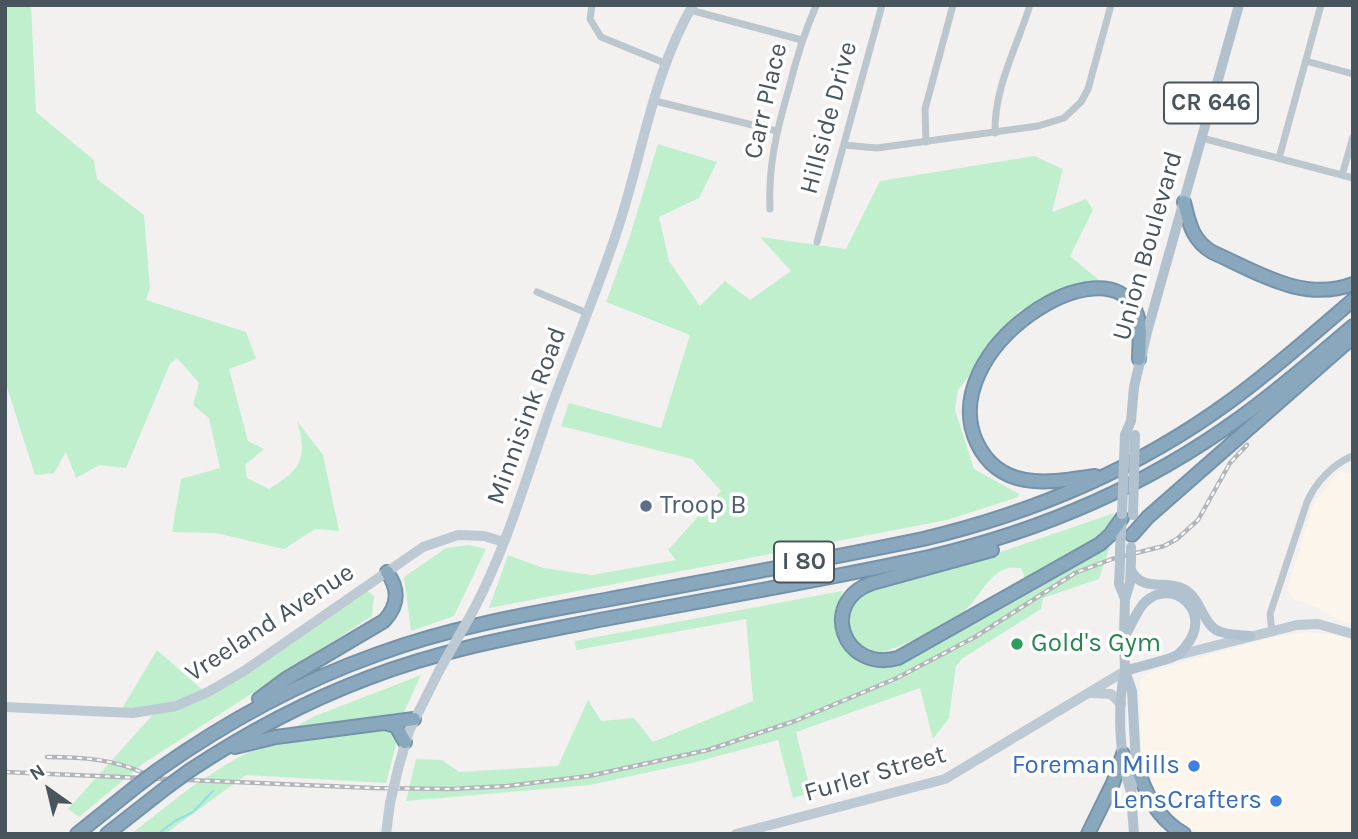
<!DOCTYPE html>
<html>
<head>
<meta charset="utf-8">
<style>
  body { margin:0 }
  #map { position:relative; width:1358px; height:839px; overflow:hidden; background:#f3f0f0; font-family:Karla,sans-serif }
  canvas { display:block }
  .frame { position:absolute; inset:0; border:7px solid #48555d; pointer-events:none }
  .north { position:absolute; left:14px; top:755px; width:70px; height:70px; -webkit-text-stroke:5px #fff; paint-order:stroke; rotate:326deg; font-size:19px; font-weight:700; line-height:28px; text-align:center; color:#48555d }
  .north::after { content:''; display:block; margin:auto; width:24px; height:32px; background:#48555d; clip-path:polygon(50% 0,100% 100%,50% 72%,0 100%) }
</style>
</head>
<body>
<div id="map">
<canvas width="1358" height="839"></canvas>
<div class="frame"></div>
<div class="north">N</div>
</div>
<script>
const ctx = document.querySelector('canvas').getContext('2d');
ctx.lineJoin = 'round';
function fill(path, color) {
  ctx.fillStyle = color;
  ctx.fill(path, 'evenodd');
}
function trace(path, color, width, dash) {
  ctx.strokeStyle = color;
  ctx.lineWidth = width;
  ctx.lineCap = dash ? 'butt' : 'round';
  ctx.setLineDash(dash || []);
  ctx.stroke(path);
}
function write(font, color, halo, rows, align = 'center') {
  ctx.font = font + ' Karla,sans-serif';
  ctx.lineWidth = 7;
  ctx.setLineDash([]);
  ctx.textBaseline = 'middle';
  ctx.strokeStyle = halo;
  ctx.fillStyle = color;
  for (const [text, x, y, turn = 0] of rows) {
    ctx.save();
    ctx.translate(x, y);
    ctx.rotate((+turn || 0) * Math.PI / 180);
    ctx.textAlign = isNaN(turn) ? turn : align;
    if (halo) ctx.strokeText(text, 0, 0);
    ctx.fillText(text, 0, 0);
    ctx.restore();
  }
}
fill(new Path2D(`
  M1339 471 1353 474V624L1336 619 1318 608 1295 600 1287 590 1314 503Z
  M1304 632 1333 634 1353 640V834H1203L1177 822 1153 797 1141 767 1140 680 1152 671 1270 638Z`), '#fcf5eb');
fill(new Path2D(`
  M5 5H31L36 112 94 160 97 179 144 215 150 288 146 300 246 332 256 359 229 369 248 441 264 449 245 465 247 478 269 489C302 469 308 458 297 421L323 455 339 531 315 529 284 549 216 533 172 532 181 479 220 468 209 418 193 405 199 383 177 358 170 364 126 468 100 465 76 478 66 452 54 473 35 475 5 381Z
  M658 144 717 162 699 198 659 217 669 261 700 306 725 281 750 300 791 271 760 237 846 249 880 181 1034 156 1063 169 1052 212 1086 199 1093 210 1070 256 1100 281 1019 311 958 390 955 410 974 469 1019 494 1018 497 947 520 489 608 508 555 543 568 592 575 676 560 668 550 721 491 692 459 561 426 569 403 661 428 690 335 606 302 628 242Z
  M1114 513 1107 531 1097 540 1024 581V575L1021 568C1017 568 1009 567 1005 569 987 576 978 600 964 611 953 621 896 650 882 652 863 655 844 630 849 613 853 602 862 595 870 588L989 556Z
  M469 545 486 549 454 616 411 631 404 577 446 548Z
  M1110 546 1099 579 1043 598 1041 609 963 658 956 666 949 718 933 739 920 688 796 732 811 793 793 798 778 740 696 762 590 785 406 801 416 759 442 760 459 772 558 766 588 700 601 721 634 718 653 742 753 701 746 619 576 650 575 641 842 591 837 627 843 646 858 660 879 668 900 662Z
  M363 587 374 596 372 616 144 763 79 817 68 809 156 711 120 712 157 650 206 693Z
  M421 675 405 710 386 783 246 775 165 834H131L187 790 225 765 315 716Z`), '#c0efce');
trace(new Path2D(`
  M158 834 175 821 193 812 213 791`), '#8ee0eb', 2);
const highway = new Path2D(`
  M1184 202C1189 223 1192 240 1212 252 1257 272 1303 303 1353 284
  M1095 476C1052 482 1001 493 977 443 933 349 1108 239 1136 312 1142 325 1139 345 1139 359
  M1132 535 1148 517 1353 337
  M992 550 872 583C818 602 843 673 898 658L1100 544 1110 535 1122 518
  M259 699 286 679 384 621C399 605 399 589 387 572
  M385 723 396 726 405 742
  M235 747 276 737 414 719
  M1136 764C1145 792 1156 818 1184 834
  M158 770C226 722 299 682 378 654 451 627 528 614 605 600 711 580 817 561 923 539 1033 513 1137 469 1229 402 1272 371 1312 335 1353 300
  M189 771C245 734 304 702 368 678 446 648 528 634 610 618 716 598 823 580 929 557 1040 531 1144 487 1237 420 1278 391 1315 358 1353 326
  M77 834 138 785
  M107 834 167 787
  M1088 834 1113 783 1123 754`);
trace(highway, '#7493aa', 16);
trace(new Path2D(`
  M592 5 590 19 601 37 667 64
  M690 10 802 40
  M1306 61 1353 74
  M655 101 777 131
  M995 133C994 88 1016 49 1029 8
  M1202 138 1353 178
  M926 142 925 109 953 5
  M844 145 877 148 1038 126 1064 118 1081 102 1088 89 1111 5
  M1279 158 1321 5
  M1342 175 1353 137
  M770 209C768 166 777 129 789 88 796 59 804 33 816 6
  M817 242 882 5
  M537 292 587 313
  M1272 631 1270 614 1307 502C1316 482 1332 465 1352 456`), '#bcc6cd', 7);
trace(new Path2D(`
  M473 611C507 547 527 475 551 407 574 345 600 285 620 222 643 150 654 71 693 5
  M1178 655 1297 625 1318 624 1353 634
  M1091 693 1111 694 1121 704
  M5 707 133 713 176 706 208 692 244 671 423 547 458 535 484 536 504 542
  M398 769 409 731 439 671
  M386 834 390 803
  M736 834 945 779 1125 671`), '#becad3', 10);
trace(new Path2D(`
  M1125 435 1131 421 1134 387 1147 332 1239 5
  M1120 549 1122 517
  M1131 560 1130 583 1125 599 1124 636 1125 671 1132 691 1136 764 1131 793 1134 834
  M1120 562 1119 584 1125 599
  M1131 570C1142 593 1166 579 1184 589 1201 598 1202 623 1218 631 1227 635 1240 635 1250 636
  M1125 671C1139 666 1167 661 1177 655 1179 654 1184 649 1185 647 1215 613 1173 576 1145 602 1137 610 1132 624 1126 634
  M1125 671C1117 704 1119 756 1130 789`), '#b1c2ce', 10);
trace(highway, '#89a8be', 12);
const rail = new Path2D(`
  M47 757C81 757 114 759 146 774
  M5 772 373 788 452 789 507 786 589 776 708 750 795 721 897 678 975 637 1075 573 1112 559 1164 546 1177 539 1198 520 1230 463 1247 445`);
trace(rail, '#b2b6ba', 4.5);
trace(rail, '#fff', 2, [5]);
const highwayBridge = new Path2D(`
  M138 785 158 770
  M167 787 189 771`);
trace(highwayBridge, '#7493aa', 16, []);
trace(new Path2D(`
  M439 671 473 611
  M390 803 398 769`), '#becad3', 10);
trace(new Path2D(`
  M1122 514 1125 435
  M1133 515 1135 435
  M1131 560V547
  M1120 562V549`), '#b1c2ce', 10);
trace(highwayBridge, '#89a8be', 12);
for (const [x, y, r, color] of [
  [646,506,7,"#5c6f8a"],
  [1017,644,7,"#2e9e5b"],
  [1194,766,7,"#3f7fe0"],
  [1276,801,7,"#3f7fe0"]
]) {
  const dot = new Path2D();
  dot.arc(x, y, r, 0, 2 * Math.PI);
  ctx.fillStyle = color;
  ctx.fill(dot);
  trace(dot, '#fff', 2.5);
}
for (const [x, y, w] of [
  [1211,103,94],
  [804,562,60]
]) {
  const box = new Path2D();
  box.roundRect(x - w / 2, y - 20.5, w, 41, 5);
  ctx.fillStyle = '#fff';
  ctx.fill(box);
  trace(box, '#48555d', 2);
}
write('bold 24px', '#48555d', null, [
  ["CR 646",1211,103],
  ["I 80",804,562]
]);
write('26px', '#48555d', '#fff', [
  ["Carr Place",766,101,-77],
  ["Hillside Drive",829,118,-75],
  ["Union Boulevard",1148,246,-74],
  ["Minnisink Road",527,416,-70],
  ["Vreeland Avenue",270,623,-33],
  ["Furler Street",875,774,-16]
]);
write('26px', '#4e5e75', '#fff', [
  ["Troop B",660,506]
], 'left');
write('26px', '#27864d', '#fff', [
  ["Gold's Gym",1031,644]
], 'left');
write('26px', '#366cbe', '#fff', [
  ["Foreman Mills",1180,766],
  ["LensCrafters",1262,801]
], 'right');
</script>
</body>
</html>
